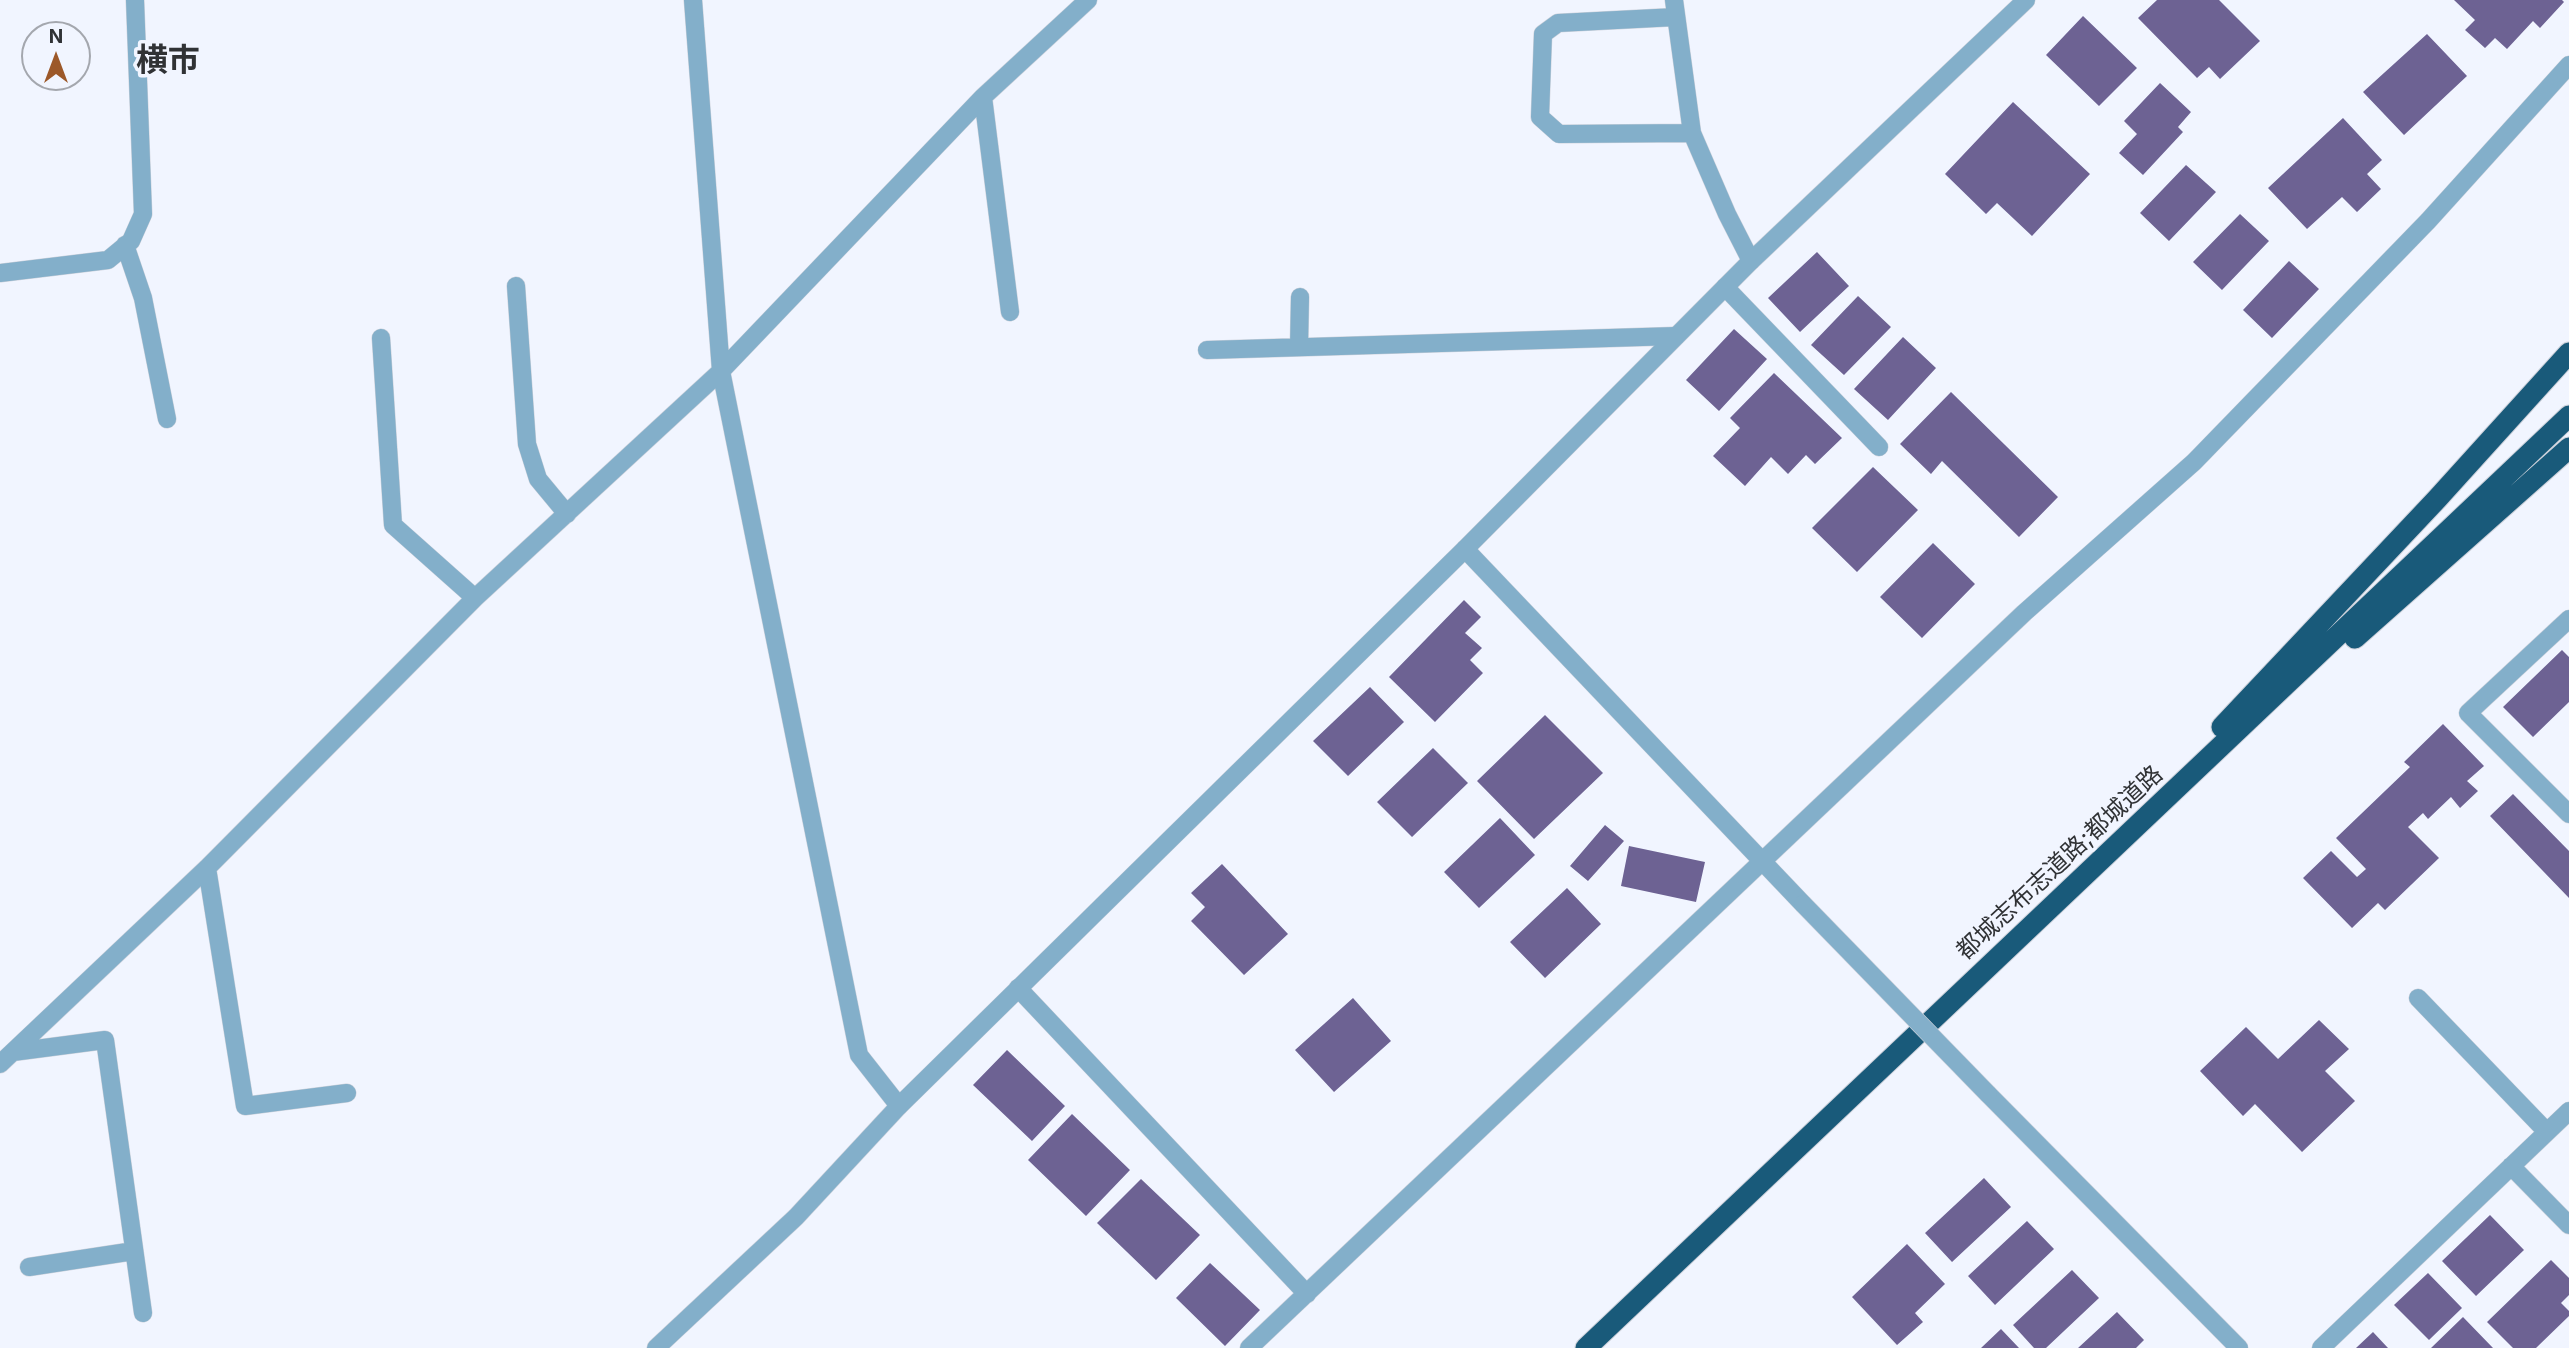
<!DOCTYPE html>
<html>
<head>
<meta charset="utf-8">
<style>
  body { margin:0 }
  #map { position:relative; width:2569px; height:1348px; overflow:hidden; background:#f1f5ff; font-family:Inter,sans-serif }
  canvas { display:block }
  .north { position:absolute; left:21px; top:21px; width:70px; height:70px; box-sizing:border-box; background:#f1f5ff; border:2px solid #a4a7ae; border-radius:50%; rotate:0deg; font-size:19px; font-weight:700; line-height:28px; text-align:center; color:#303235 }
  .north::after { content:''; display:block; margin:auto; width:24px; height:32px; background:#9c5829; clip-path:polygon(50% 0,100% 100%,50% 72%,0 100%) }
</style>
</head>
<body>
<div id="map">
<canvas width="2569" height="1348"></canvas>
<div class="north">N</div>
</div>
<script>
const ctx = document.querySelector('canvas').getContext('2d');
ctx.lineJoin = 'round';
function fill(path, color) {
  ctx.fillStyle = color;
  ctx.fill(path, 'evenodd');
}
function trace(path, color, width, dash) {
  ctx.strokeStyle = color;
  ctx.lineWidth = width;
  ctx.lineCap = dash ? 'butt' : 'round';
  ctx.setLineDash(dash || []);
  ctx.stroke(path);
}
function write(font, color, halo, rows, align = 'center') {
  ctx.font = font + ' Inter,"Noto Sans JP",sans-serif';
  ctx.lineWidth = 7;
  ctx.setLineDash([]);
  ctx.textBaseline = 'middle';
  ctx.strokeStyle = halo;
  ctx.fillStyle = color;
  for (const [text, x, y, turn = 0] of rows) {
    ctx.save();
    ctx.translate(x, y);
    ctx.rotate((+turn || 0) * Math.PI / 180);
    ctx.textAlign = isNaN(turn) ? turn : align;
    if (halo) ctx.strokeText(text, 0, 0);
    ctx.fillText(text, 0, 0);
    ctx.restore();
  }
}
fill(new Path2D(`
  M2157 0H2219L2260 41 2220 79 2209 67 2197 78 2138 18Z
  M2454 0H2562L2564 2 2540 28 2533 21 2507 49 2495 38 2485 48 2465 30 2475 20Z
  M2083 16 2137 68 2099 106 2046 55Z
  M2427 34 2467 76 2404 135 2363 92Z
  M2160 83 2191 112 2178 127 2183 132 2143 175 2119 153 2137 134 2124 121Z
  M2013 102 2090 174 2032 236 1997 203 1986 214 1945 174Z
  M2343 118 2382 160 2367 174 2381 189 2357 212 2342 197 2307 229 2268 188Z
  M2186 165 2216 192 2169 241 2140 213Z
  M2240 214 2269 241 2222 290 2193 262Z
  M1817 252 1849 286 1800 332 1768 298Z
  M2289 261 2319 289 2272 338 2243 310Z
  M1858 296 1891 327 1844 375 1811 345Z
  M1734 329 1767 359 1719 411 1686 380Z
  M1903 337 1936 368 1888 420 1854 389Z
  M1774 373 1842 438 1815 464 1806 455 1788 474 1771 457 1745 486 1713 456 1740 428 1730 418Z
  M1951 392 2058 497 2019 537 1942 461 1931 474 1900 444Z
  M1873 467 1918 510 1857 572 1812 528Z
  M1933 543 1975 584 1922 638 1880 597Z
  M1464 600 1481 617 1465 633 1482 648 1470 660 1483 673 1435 722 1389 677Z
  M2562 650 2569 657V702L2533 737 2503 707Z
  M1370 687 1404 722 1348 776 1313 741Z
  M1545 715 1603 773 1534 839 1477 781Z
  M2443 724 2484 766 2467 781 2478 791 2460 808 2451 797 2428 819 2423 813 2408 827 2439 858 2385 910 2378 903 2352 928 2303 878 2331 851 2357 877 2366 869 2336 838 2410 767 2404 762Z
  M1433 748 1468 783 1412 837 1377 802Z
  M2513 794 2569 851V898L2490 816Z
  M1500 818 1535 855 1479 908 1444 872Z
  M1605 825 1624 841 1588 881 1570 866Z
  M1629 846 1705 862 1696 902 1621 886Z
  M1222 864 1288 934 1244 975 1191 921 1205 907 1191 893Z
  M1567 888 1601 924 1545 978 1510 942Z
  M1353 998 1391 1041 1334 1092 1295 1050Z
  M2319 1020 2349 1049 2325 1071 2355 1101 2302 1152 2255 1104 2243 1116 2200 1071 2246 1027 2278 1059Z
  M1007 1050 1065 1106 1032 1141 973 1085Z
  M1072 1114 1130 1170 1086 1216 1028 1160Z
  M1984 1178 2011 1207 1952 1262 1925 1233Z
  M1141 1179 1200 1235 1156 1280 1097 1223Z
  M2490 1215 2524 1250 2476 1296 2442 1261Z
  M2027 1221 2054 1249 1995 1305 1968 1276Z
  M1907 1244 1945 1284 1915 1313 1923 1322 1897 1345 1852 1297Z
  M2551 1260 2569 1278V1295L2561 1303 2569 1311V1316L2536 1348H2513L2487 1322Z
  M1210 1263 1260 1310 1225 1346 1176 1298Z
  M2072 1270 2099 1298 2046 1348H2034L2013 1325Z
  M2428 1273 2462 1308 2429 1340 2394 1305Z
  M2117 1312 2144 1340 2136 1348H2078Z
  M2463 1317 2493 1348H2431Z
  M2001 1329 2019 1348H1981Z
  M2373 1332 2388 1348H2356Z`), '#6d6293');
const minor = new Path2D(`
  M693 0 721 371 859 1055 899 1106
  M1674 0 1692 133 1727 214 1751 261
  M1676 17 1558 23 1543 34 1540 117 1559 134 1692 133
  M983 97 1010 312
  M125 245 143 298 167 419
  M0 273 108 260 131 241 143 214 135 0
  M516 286 527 444 538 479 567 514
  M1725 287 1879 447
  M381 338 393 525 475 598
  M1299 347 1300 297
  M1207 350 1676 336
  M1465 549 1803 904
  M2569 619 2468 713 2569 814
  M207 868 245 1106 347 1093
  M1018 988 1307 1294
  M2418 998 2547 1132
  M13 1052 105 1040 143 1313
  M0 1064 207 868 475 598 721 371 983 97 1088 0
  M1988 1094 2239 1348
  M2511 1166 2569 1225
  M29 1267 134 1251
  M1249 1348 2024 613 2194 462 2428 221 2569 65
  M2321 1348 2569 1111`);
const tertiary = new Path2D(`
  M656 1348 796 1217 899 1106 1465 549 1751 261 2026 0`);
const motorway = new Path2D(`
  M2355 638 2569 448
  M2222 727 2437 499 2569 353
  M1586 1348 2569 416`);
trace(minor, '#ced2db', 19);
trace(tertiary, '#ced2db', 19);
trace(motorway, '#ced2db', 23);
trace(minor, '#83afca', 18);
trace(tertiary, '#83afca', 18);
trace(motorway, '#195a7a', 21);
const minorBridge = new Path2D(`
  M1803 904 1988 1094`);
trace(minorBridge, '#ced2db', 19, []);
trace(minorBridge, '#83afca', 18);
write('24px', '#303235', '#f1f5ff', [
  ["都城志布志道路;都城道路",2060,863,-43]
]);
write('bold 32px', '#303235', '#f1f5ff', [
  ["横市",168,61]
]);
</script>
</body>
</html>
